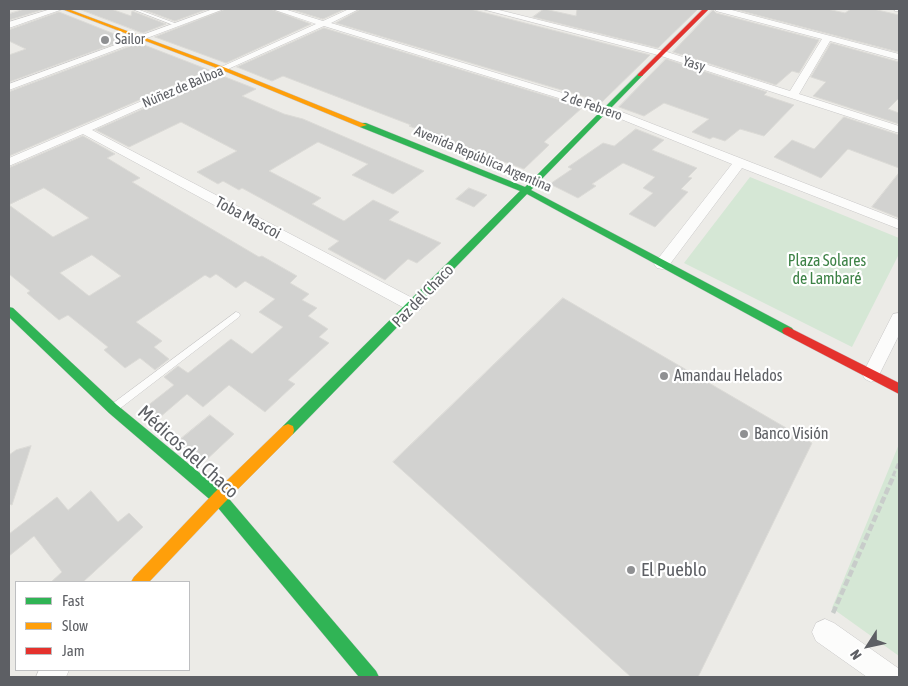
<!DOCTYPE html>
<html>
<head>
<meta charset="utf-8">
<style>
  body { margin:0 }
  #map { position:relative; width:908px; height:686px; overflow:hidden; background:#ecebe7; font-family:"Asap Condensed",sans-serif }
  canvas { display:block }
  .frame { position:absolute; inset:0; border:10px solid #5d5f64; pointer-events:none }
  .legend { position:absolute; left:15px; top:581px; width:175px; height:90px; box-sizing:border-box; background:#fff; border:1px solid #bebfc1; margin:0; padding:6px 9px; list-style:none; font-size:15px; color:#5d5f64 }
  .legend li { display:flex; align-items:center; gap:10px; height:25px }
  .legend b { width:25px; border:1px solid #bebfc1 }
  .north { position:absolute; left:843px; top:621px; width:50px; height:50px; -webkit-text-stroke:4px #fff; paint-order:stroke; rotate:235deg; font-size:14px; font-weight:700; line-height:20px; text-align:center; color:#5d5f64 }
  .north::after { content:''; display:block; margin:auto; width:18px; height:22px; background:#5d5f64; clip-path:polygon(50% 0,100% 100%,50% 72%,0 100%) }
</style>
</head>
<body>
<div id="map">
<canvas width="908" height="686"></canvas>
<div class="frame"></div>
<ul class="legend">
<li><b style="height:6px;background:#30b455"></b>Fast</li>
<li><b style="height:6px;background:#ff9f0a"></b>Slow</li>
<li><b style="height:6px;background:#e5322d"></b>Jam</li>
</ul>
<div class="north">N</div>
</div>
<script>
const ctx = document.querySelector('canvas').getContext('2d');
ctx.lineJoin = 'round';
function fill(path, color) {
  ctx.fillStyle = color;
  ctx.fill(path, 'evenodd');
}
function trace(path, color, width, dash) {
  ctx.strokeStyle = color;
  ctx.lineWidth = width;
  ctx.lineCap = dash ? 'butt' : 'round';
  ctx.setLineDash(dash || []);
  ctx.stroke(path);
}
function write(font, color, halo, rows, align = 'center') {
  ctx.font = font + ' "Asap Condensed",sans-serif';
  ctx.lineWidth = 4.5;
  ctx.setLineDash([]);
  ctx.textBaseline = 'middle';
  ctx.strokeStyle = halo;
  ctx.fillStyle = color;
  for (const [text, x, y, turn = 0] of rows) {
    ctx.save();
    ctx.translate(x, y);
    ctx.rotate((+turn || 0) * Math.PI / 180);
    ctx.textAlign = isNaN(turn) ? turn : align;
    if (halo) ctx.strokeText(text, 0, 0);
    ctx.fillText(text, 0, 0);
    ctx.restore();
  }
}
fill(new Path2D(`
  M750 177 899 238V254L852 347 684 263Z
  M899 444V656L832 608Z`), '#d5e7d5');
const building = new Path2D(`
  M25 9H45L9 20V14Z
  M79 9H111L131 16 132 11 166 24 143 33Z
  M142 9H208L175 21Z
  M226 9H270L311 24 226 63 155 37Z
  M290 9H345L323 19Z
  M361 9H470L650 55 602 102 336 23Z
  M544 9 576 16 577 9H698L658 48 533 17Z
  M734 9H827L845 13 851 9H873L899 15V52Z
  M713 10 716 13 819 40 799 73 792 71 776 85 673 52Z
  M59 12 127 39 9 82V55L26 49 9 41V30Z
  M324 28 583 107 544 142 549 145 524 169 426 134 428 133 409 126 411 125 283 76 272 81 237 67Z
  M139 43 209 70 9 156V92Z
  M831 43 899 62V98L888 109 899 113V124L813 96 826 82 811 77Z
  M666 59 767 92 764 95 794 105 764 136 740 129 725 141 713 137 710 139 692 132 709 119 664 103 644 116 619 107Z
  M220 75 256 89 242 96 284 114 303 119 424 171 393 194 352 175 368 164 318 142 269 171 321 198 312 204 344 221 373 200 399 212 389 220 441 243 417 263 408 259 385 280 328 249 339 241 242 188 239 190 223 181 218 184 197 172 237 151 181 122 129 147 96 130Z
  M844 117 899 135V168L848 149 821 178 774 157 792 140 814 149Z
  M636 129 664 140 652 150 697 168 688 177 692 178 681 189 688 192 655 227 629 214 653 193 643 188 655 177 623 163 592 184 596 186 578 198 550 184 572 169 568 167 603 143 614 146Z
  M83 136 115 154 107 158 140 178 132 182 259 257 262 256 297 276 290 283 309 294 302 300 317 308 308 316 328 329 319 337 329 343 288 380 295 384 265 412 229 385 203 407 187 394 159 418 146 407 174 385 164 377 178 366 188 373 231 339 252 354 283 327 259 312 275 299 245 281 236 288 216 274 210 278 205 275 136 322 162 341 154 347 169 359 155 370 140 358 125 368 104 350 108 347 68 315 59 320 27 293 30 291 9 274V168ZM44 188 58 197 89 218 53 237 9 205ZM92 255 121 276 89 296 60 273Z
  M899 173V218L872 207Z
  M469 188 487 195 474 207 456 199Z
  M563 298 812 443 698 677H631L393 462Z
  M210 415 234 434 203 463 177 442Z
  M31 446 12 505 9 504V455L16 450Z
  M91 491 118 522 129 513 143 527 83 582H51L62 572 34 536 9 556V534L57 497 68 510Z`);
fill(building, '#d2d2d0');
trace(building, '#dbdad6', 1);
const lane = new Path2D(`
  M132 9H137L180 25 176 26Z
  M236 312 239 313 240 315 239 317 118 410 115 411 112 410 110 407 112 404Z`);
const street = new Path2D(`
  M51 9H63L9 28V22Z
  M213 9H224L9 90V84Z
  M272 9H284L323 21 349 9H359L331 23 609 107 899 220V229L742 168 667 268 662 269 657 268 654 264 657 260 732 164 601 111 324 26 92 130 420 302 422 306 420 310 414 312 408 310 83 134 9 166V158L221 67 316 24Z
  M482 9H495L664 51 790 91 822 39 716 11 715 9H728L899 54V60L830 41 799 94 899 126V133L658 55Z
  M894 9H899V11H895Z
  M899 313V335L877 379 871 382 865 379 862 374 865 369 893 314Z
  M825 619 834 623 898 668 899 677H867L816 641 812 632 816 623Z
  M39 670H69L66 677H36Z`);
const fast = new Path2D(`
  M638 74 643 75 531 190 792 328 794 331 792 334H784L527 194 293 434 288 436 283 434 282 430 283 426 520 191 360 127V123H366L525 187Z
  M9 307 13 308 117 405 224 493 376 671 379 677H359L214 503 109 413 9 317Z`);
const slow = new Path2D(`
  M62 9H68L226 68 367 125 360 127 222 70Z
  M288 424 293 426 294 430 293 434 224 503 149 582H131L134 577 214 493 283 426Z`);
const jam = new Path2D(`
  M703 9H709L642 76H638V74Z
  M788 327 899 383V394L784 334 782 331 784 328Z`);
trace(lane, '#c8c7c7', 1);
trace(street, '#c8c7c7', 1);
trace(fast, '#c7c7c8', 1);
trace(slow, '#c7c7c8', 1);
trace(jam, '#c7c7c8', 1);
trace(new Path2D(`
  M893 476 899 462`), '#c8ccca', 3, [5.5, 2.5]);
trace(new Path2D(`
  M833 613 894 475`), '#c8ccca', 4.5, [7, 3]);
fill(lane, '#fcfcfb');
fill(street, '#fcfcfb');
fill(fast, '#30b455');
fill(slow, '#ff9f0a');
fill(jam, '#e5322d');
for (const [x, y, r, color] of [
  [105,40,5,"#8f9092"],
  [664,376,5,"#8f9092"],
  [744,434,5,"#8f9092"],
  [631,570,5,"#8f9092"]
]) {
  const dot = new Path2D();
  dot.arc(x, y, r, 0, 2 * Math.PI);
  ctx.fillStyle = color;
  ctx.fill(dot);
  trace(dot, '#fff', 2);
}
write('14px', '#5d5f64', '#fff', [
  ["Sailor",115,40]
], 'left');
write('14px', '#5d5f64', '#fff', [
  ["Yasy",694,64,17],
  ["Núñez de Balboa",183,87,-23],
  ["2 de Febrero",592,106,19],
  ["Avenida República Argentina",483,159,23]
]);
write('16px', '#5d5f64', '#fff', [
  ["Toba Mascoi",248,218,28],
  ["Paz del Chaco",423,296,-46]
]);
write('16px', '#3d8246', '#fff', [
  ["Plaza Solares",827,261],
  ["de Lambaré",827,279]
]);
write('16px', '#5d5f64', '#fff', [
  ["Amandau Helados",674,376],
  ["Banco Visión",754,434]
], 'left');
write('19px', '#5d5f64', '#fff', [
  ["Médicos del Chaco",188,452,42]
]);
write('19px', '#5d5f64', '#fff', [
  ["El Pueblo",641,570]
], 'left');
</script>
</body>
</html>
